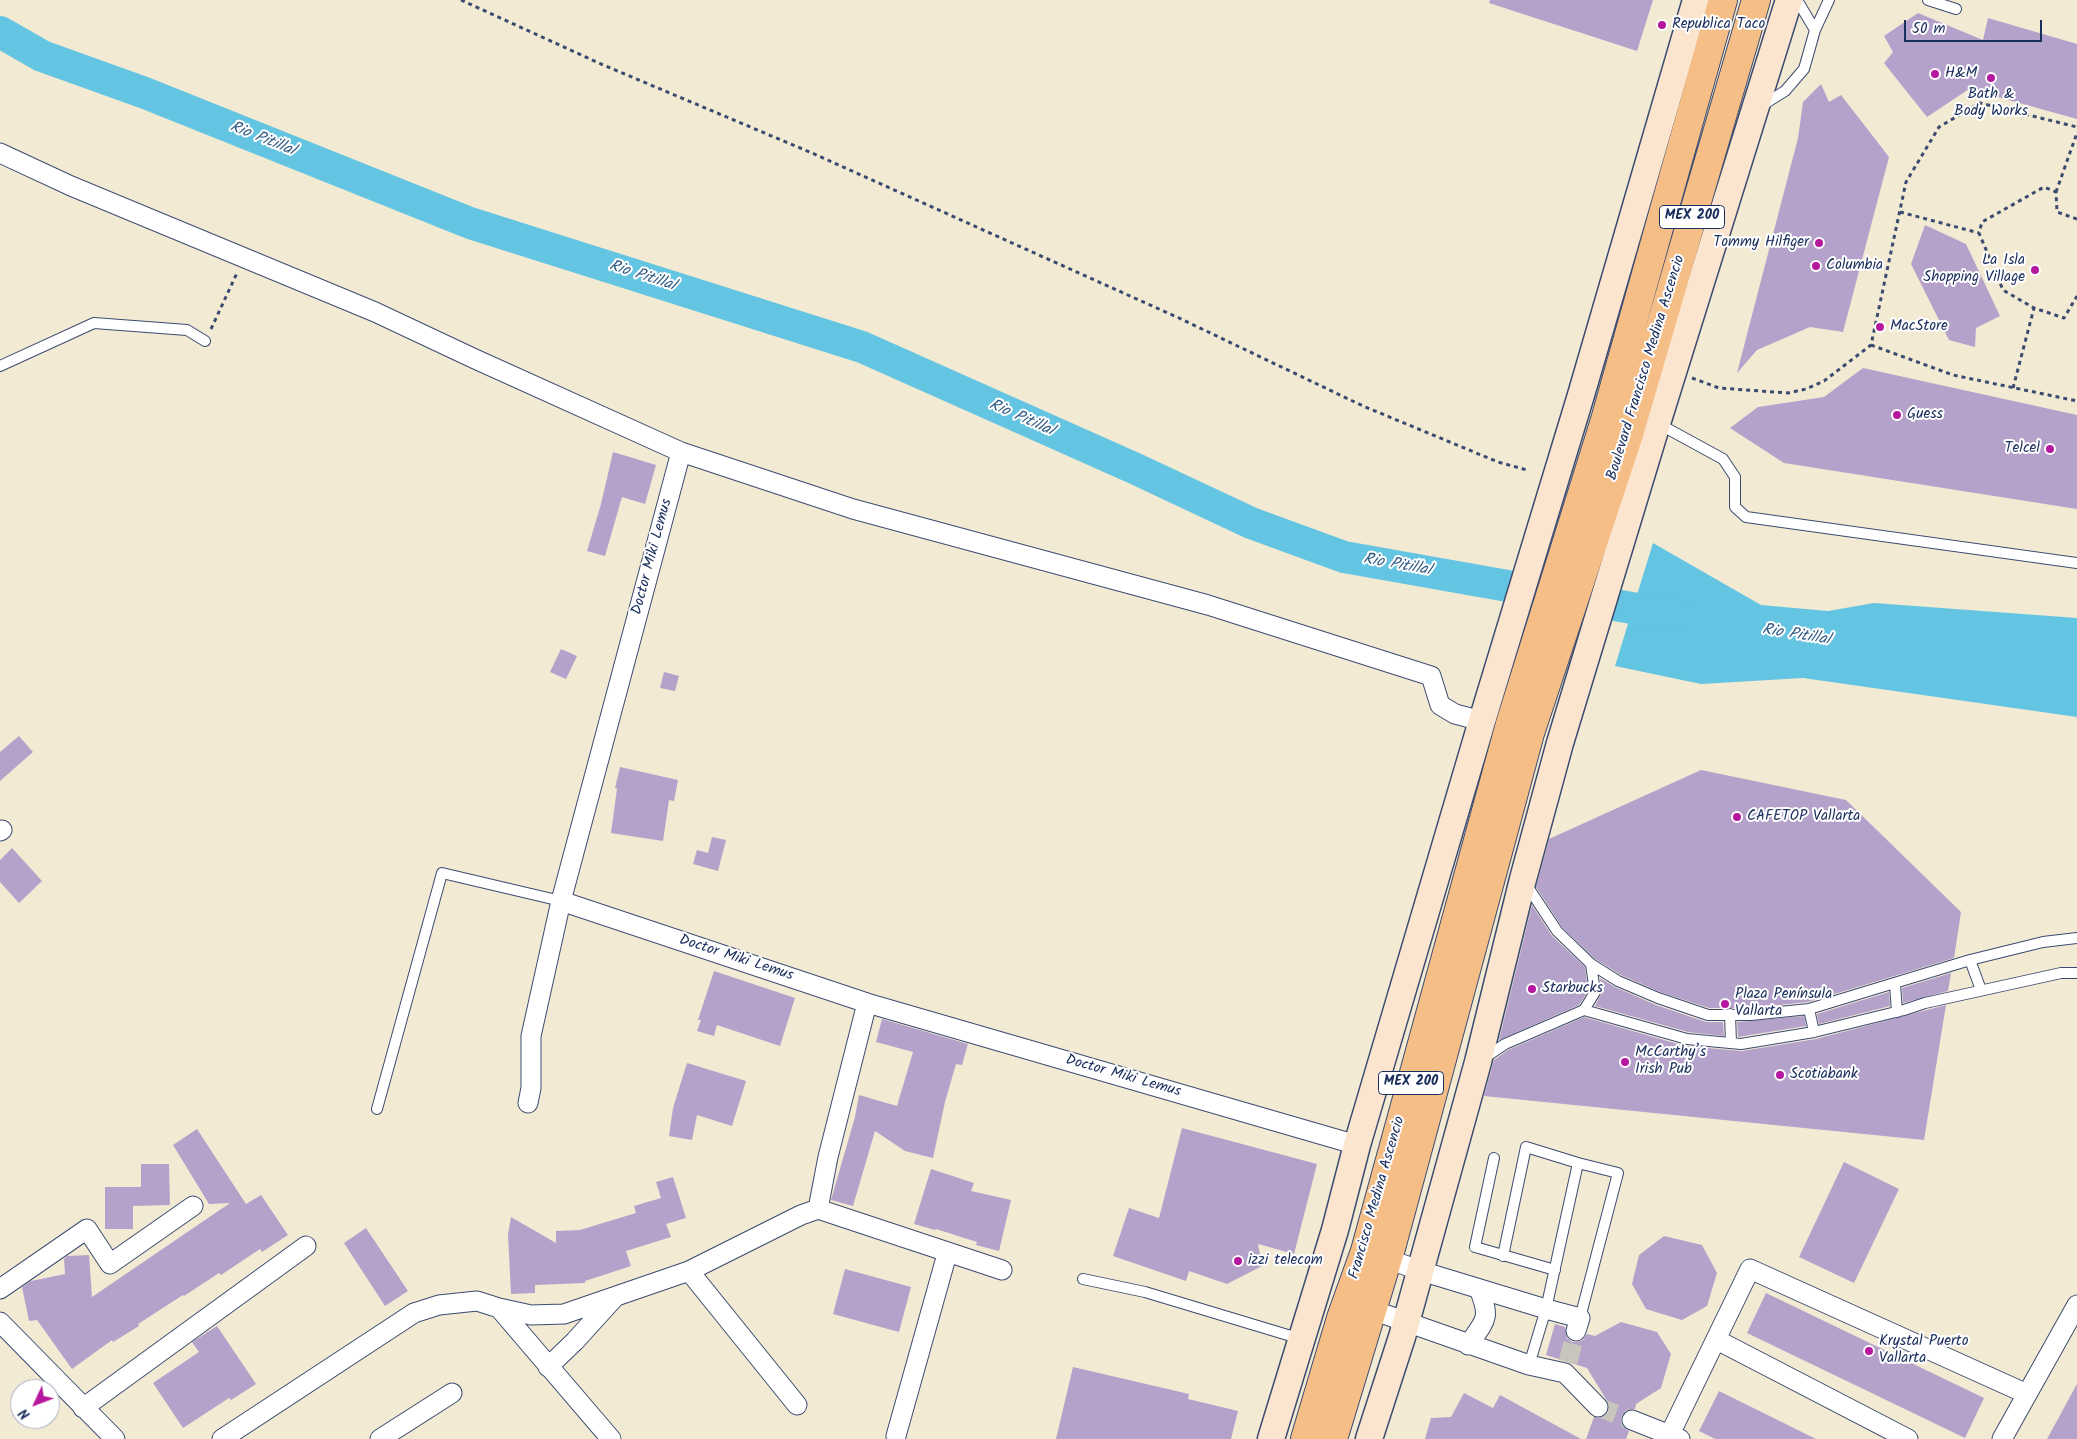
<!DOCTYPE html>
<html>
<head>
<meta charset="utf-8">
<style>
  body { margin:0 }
  #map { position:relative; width:2077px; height:1439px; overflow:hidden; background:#f3ead4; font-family:Kalam,sans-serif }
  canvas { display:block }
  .north { position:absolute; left:10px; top:1379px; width:50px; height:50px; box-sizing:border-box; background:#fff; border:1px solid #a4acbf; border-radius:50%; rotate:227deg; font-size:14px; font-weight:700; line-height:20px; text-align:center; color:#1b2f5e }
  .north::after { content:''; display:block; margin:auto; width:18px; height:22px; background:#b5179e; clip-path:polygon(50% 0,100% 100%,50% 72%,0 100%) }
  .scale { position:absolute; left:1904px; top:20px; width:138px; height:22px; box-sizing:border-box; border:2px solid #1b2f5e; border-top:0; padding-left:6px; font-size:15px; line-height:18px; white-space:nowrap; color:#1b2f5e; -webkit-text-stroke:4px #fff; paint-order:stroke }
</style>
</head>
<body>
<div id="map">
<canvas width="2077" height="1439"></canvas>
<div class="north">N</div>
<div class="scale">50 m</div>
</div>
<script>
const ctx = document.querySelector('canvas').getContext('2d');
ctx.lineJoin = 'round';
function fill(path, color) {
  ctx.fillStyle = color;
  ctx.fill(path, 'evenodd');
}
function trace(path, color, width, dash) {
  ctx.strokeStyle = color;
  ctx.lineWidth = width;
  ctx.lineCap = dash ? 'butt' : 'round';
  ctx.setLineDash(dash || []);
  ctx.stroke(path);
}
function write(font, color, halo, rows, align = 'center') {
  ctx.font = font + ' Kalam,sans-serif';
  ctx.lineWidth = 4;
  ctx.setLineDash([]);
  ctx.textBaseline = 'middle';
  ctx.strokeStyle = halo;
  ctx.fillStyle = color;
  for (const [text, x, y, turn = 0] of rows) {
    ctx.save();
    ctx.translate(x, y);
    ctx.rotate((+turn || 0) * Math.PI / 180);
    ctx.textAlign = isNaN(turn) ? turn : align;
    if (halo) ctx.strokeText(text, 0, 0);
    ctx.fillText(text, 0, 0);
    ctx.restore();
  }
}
fill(new Path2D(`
  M1653 543 1761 605 1828 611 1874 603 2077 618V717L1803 678 1701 684 1615 666Z`), '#64c5e2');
trace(new Path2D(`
  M0 32 42 56 145 93 470 223 862 347 1136 469 1251 523 1344 557 1677 616`), '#64c5e2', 32);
fill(new Path2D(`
  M1490 0H1653L1637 51 1489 3Z
  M1918 13 1983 40 1988 18 2077 44V119L1969 89 1927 117 1884 63 1893 52 1884 36Z
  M1821 84 1829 102 1841 95 1889 157 1843 332 1810 327 1757 350 1737 373 1798 138 1803 102Z
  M1925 225 1966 244 2000 316 1976 328 1975 347 1949 340 1911 264Z
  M1863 368 2077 415V509L1784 463 1730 428 1758 407 1824 397Z
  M613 452 656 465 645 504 622 497 605 556 587 551 601 504Z
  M561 649 577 656 566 679 550 672Z
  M664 672 679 676 675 691 660 688Z
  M19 736 33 752 0 781V752Z
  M620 767 678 780 674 801 669 800 663 841 611 833 617 789 615 788Z
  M1701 770 1846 800 1961 912 1954 958 1808 1002 1751 1008H1709L1660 992 1621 975 1595 959 1562 927 1536 887 1549 839Z
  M712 837 726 840 718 871 693 864 697 850 708 853Z
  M12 848 42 881 19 903 0 882V860Z
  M1532 905 1552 936 1585 967 1588 991 1579 1005 1499 1040Z
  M714 971 795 998 780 1046 717 1025 714 1036 697 1031 701 1020H698Z
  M1951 973 1948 991 1903 1003 1902 988Z
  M1600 978 1615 987 1656 1005 1706 1022H1723L1724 1036 1688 1032 1595 1006 1602 992Z
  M1889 992 1890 1006 1819 1024 1817 1014Z
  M1946 1005 1924 1140 1484 1096 1494 1060 1508 1050 1584 1017 1685 1046 1742 1051 1816 1039Z
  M1804 1016 1806 1026 1738 1037 1737 1022Z
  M882 1019 968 1044 962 1065 956 1064 945 1102 933 1158 905 1151 875 1131 853 1206 831 1200 855 1117 859 1095 897 1106 913 1052 876 1042Z
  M687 1063 746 1081 732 1126 697 1115 692 1140 669 1136 673 1108Z
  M1182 1128 1317 1164 1294 1254 1258 1244 1262 1266 1227 1284 1189 1271 1186 1281 1113 1256 1129 1208 1159 1218Z
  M197 1129 246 1204 261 1195 288 1235 262 1252 260 1249 221 1275 219 1273 184 1296 183 1295 138 1324 139 1326 113 1342 112 1340 72 1369 37 1320 29 1321 22 1287 31 1281 65 1274 64 1259 67 1256 89 1255 92 1297 230 1203 209 1204 173 1145Z
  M1844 1162 1899 1189 1854 1283 1799 1257Z
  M141 1164H169L170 1205 133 1206V1229H105V1187H141Z
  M931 1169 974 1183 971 1191 1011 1200 999 1251 976 1245 977 1242 936 1229 935 1230 914 1224Z
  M673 1177 686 1218 666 1224 671 1237 626 1251 631 1266 585 1281V1283L535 1285V1293L511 1294 508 1234 511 1217 556 1243V1231L580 1230 636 1213 634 1206 661 1198 656 1182Z
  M366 1228 408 1291 385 1306 344 1243Z
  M1664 1236 1702 1245 1717 1273 1707 1306 1682 1320 1646 1309 1632 1284 1639 1255Z
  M845 1269 911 1287 899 1332 833 1314Z
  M1766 1293 1984 1398 1965 1438 1747 1333Z
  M1621 1322 1657 1332 1671 1354 1661 1388 1636 1404 1635 1409 1625 1411 1622 1415 1621 1421 1623 1427 1629 1431 1626 1439H1586L1594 1417 1600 1418 1605 1415 1609 1411V1404L1587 1368 1546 1355 1555 1324 1565 1327 1567 1338 1572 1342H1578L1583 1340 1587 1334 1595 1336Z
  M217 1326 256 1384 231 1400 229 1398 183 1428 153 1383 199 1352 192 1342Z
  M1073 1367 1189 1394 1188 1399 1238 1411 1231 1439H1056Z
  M2077 1384V1439H2047Z
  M1719 1391 1816 1439H1715L1699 1431Z
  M1464 1393 1493 1408 1500 1395 1581 1439H1425L1431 1418 1451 1417Z`), '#b4a2ca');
trace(new Path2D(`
  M1568 1362 1576 1331
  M1598 1407 1632 1420`), '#c8c5bc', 19, [19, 9]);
const lane = new Path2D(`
  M1928 0 1956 9
  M1815 30 1829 0
  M1761 106 1785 91 1804 69 1815 30 1797 0
  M0 366 94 323 187 330 205 341
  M1657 423 1723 459 1735 477V507L1746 517 2077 563
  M1526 884 1557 931 1591 964 1618 981 1658 998 1708 1015H1751L1809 1009 1970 960 2043 942 2077 938
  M1970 960 1981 990
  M1895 984 1897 1012
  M1809 1009 1814 1032
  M1584 1010 1595 992 1591 964
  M1730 1014 1731 1043
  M1484 1058 1505 1044 1584 1010 1687 1039 1741 1044 1814 1032 1904 1010 1925 1003 2061 973H2077
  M377 1109 442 873 561 901
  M1494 1158 1475 1247 1555 1270
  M1503 1256 1526 1147 1578 1163
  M1083 1279 1145 1292 1301 1339
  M1529 1365 1546 1309 1578 1163 1618 1173 1580 1318`);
const street = new Path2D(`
  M0 153 71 186 375 312 475 359 681 452 853 509 1208 605 1431 676 1440 705 1455 714 1482 721
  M681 452 561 901 867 1003 1357 1145
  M0 831 2 830
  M528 1103 531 1088V1036L561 901
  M818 1209 1002 1270
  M1377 1255 1421 1271 1546 1309 1580 1318 1576 1331
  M689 1271 797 1405
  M0 1289 87 1229 110 1264 193 1206
  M1361 1306 1529 1365 1565 1373 1598 1407
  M499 1308 611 1439
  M0 1322 115 1439
  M1717 1340 1908 1439
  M1468 1345C1486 1320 1491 1318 1479 1289
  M548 1367 575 1341 614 1298
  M83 1408 306 1246
  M1632 1420 1680 1439
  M1670 1434 1750 1269 2027 1394
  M896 1436 947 1254
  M222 1439 414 1313 439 1305 477 1301 499 1308 531 1315 564 1314 689 1271 801 1215 818 1209 828 1157 867 1003
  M380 1439 452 1393
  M2002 1439 2077 1305`);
const secondary = new Path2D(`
  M1271 1439 1335 1230 1357 1145 1482 721 1581 395 1696 0
  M1369 1439 1402 1337 1478 1062 1523 879 1560 743 1659 417 1789 0`);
const highway = new Path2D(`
  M1305 1439 1341 1318 1365 1251 1510 724 1605 420 1723 0
  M1333 1439 1391 1248 1530 733 1629 434 1756 0`);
trace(lane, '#3b4b70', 12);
trace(street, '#3b4b70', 21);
trace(secondary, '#3b4b70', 29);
trace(highway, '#3b4b70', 30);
trace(new Path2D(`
  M461 0 601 64 812 153 1179 318 1363 406 1498 462 1527 470
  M2056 192 2077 133
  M1900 212 1979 233
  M2077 219 2057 212 2056 192 2044 187 1982 222 1979 233 2003 290 2034 308 2064 318 2077 296
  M211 329 237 273
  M1871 345 1953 375 2077 401
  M1692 378 1719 388 1788 393 1806 389 1824 381 1871 345 1906 182 1939 127 1980 103 2077 127
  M2013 388 2034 308`), '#3b4b70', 3, [4, 4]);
trace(lane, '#fff', 10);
trace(street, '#fff', 19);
trace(secondary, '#fbe5cf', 26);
trace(highway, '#f6be87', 28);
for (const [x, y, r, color] of [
  [1662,25,5,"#b5179e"],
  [1935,74,5,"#b5179e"],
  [1991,78,5,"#b5179e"],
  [1819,243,5,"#b5179e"],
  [1816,266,5,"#b5179e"],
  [2035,270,5,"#b5179e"],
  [1880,327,5,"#b5179e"],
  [1897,415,5,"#b5179e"],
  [2050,449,5,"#b5179e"],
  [1737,817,5,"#b5179e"],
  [1532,989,5,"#b5179e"],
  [1725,1004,5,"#b5179e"],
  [1625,1062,5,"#b5179e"],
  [1780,1075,5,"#b5179e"],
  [1238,1261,5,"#b5179e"],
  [1869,1351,5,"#b5179e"]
]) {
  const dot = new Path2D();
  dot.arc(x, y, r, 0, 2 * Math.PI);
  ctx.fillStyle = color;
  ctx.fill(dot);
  trace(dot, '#fff', 2);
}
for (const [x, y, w] of [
  [1692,217,65],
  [1411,1083,65]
]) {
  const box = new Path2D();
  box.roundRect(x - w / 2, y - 11.5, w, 23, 4);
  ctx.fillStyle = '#fff';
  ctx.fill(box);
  trace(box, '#1b2f5e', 1);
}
write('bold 14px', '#1b2f5e', null, [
  ["MEX 200",1692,217],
  ["MEX 200",1411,1083]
]);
write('15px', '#1b2f5e', '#fff', [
  ["Republica Taco",1672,25],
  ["H&M",1945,74],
  ["Bath &",1991,95,"center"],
  ["Body Works",1991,112,"center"],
  ["Tommy Hilfiger",1809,243,"right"],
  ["La Isla",2025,261,"right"],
  ["Shopping Village",2025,278,"right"],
  ["Columbia",1826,266],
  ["MacStore",1890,327],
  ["Guess",1907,415],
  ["Telcel",2040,449,"right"],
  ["CAFETOP Vallarta",1747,817],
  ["Starbucks",1542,989],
  ["Plaza Península",1735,995],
  ["Vallarta",1735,1012],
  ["McCarthy’s",1635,1053],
  ["Irish Pub",1635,1070],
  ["Scotiabank",1790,1075],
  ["izzi telecom",1248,1261],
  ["Krystal Puerto",1879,1342],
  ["Vallarta",1879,1359]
], 'left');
write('15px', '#1b2f5e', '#fff', [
  ["Boulevard Francisco Medina Ascencio",1647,368,-73],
  ["Doctor Miki Lemus",653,557,-75],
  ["Doctor Miki Lemus",736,959,18],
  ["Doctor Miki Lemus",1123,1077,16],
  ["Francisco Medina Ascencio",1378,1198,-74]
]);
write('italic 16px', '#315c86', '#fff', [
  ["Rio Pitillal",262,140,22],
  ["Rio Pitillal",642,277,18],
  ["Rio Pitillal",1021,419,24],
  ["Rio Pitillal",1397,566,10],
  ["Rio Pitillal",1796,636,9]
]);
</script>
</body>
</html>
